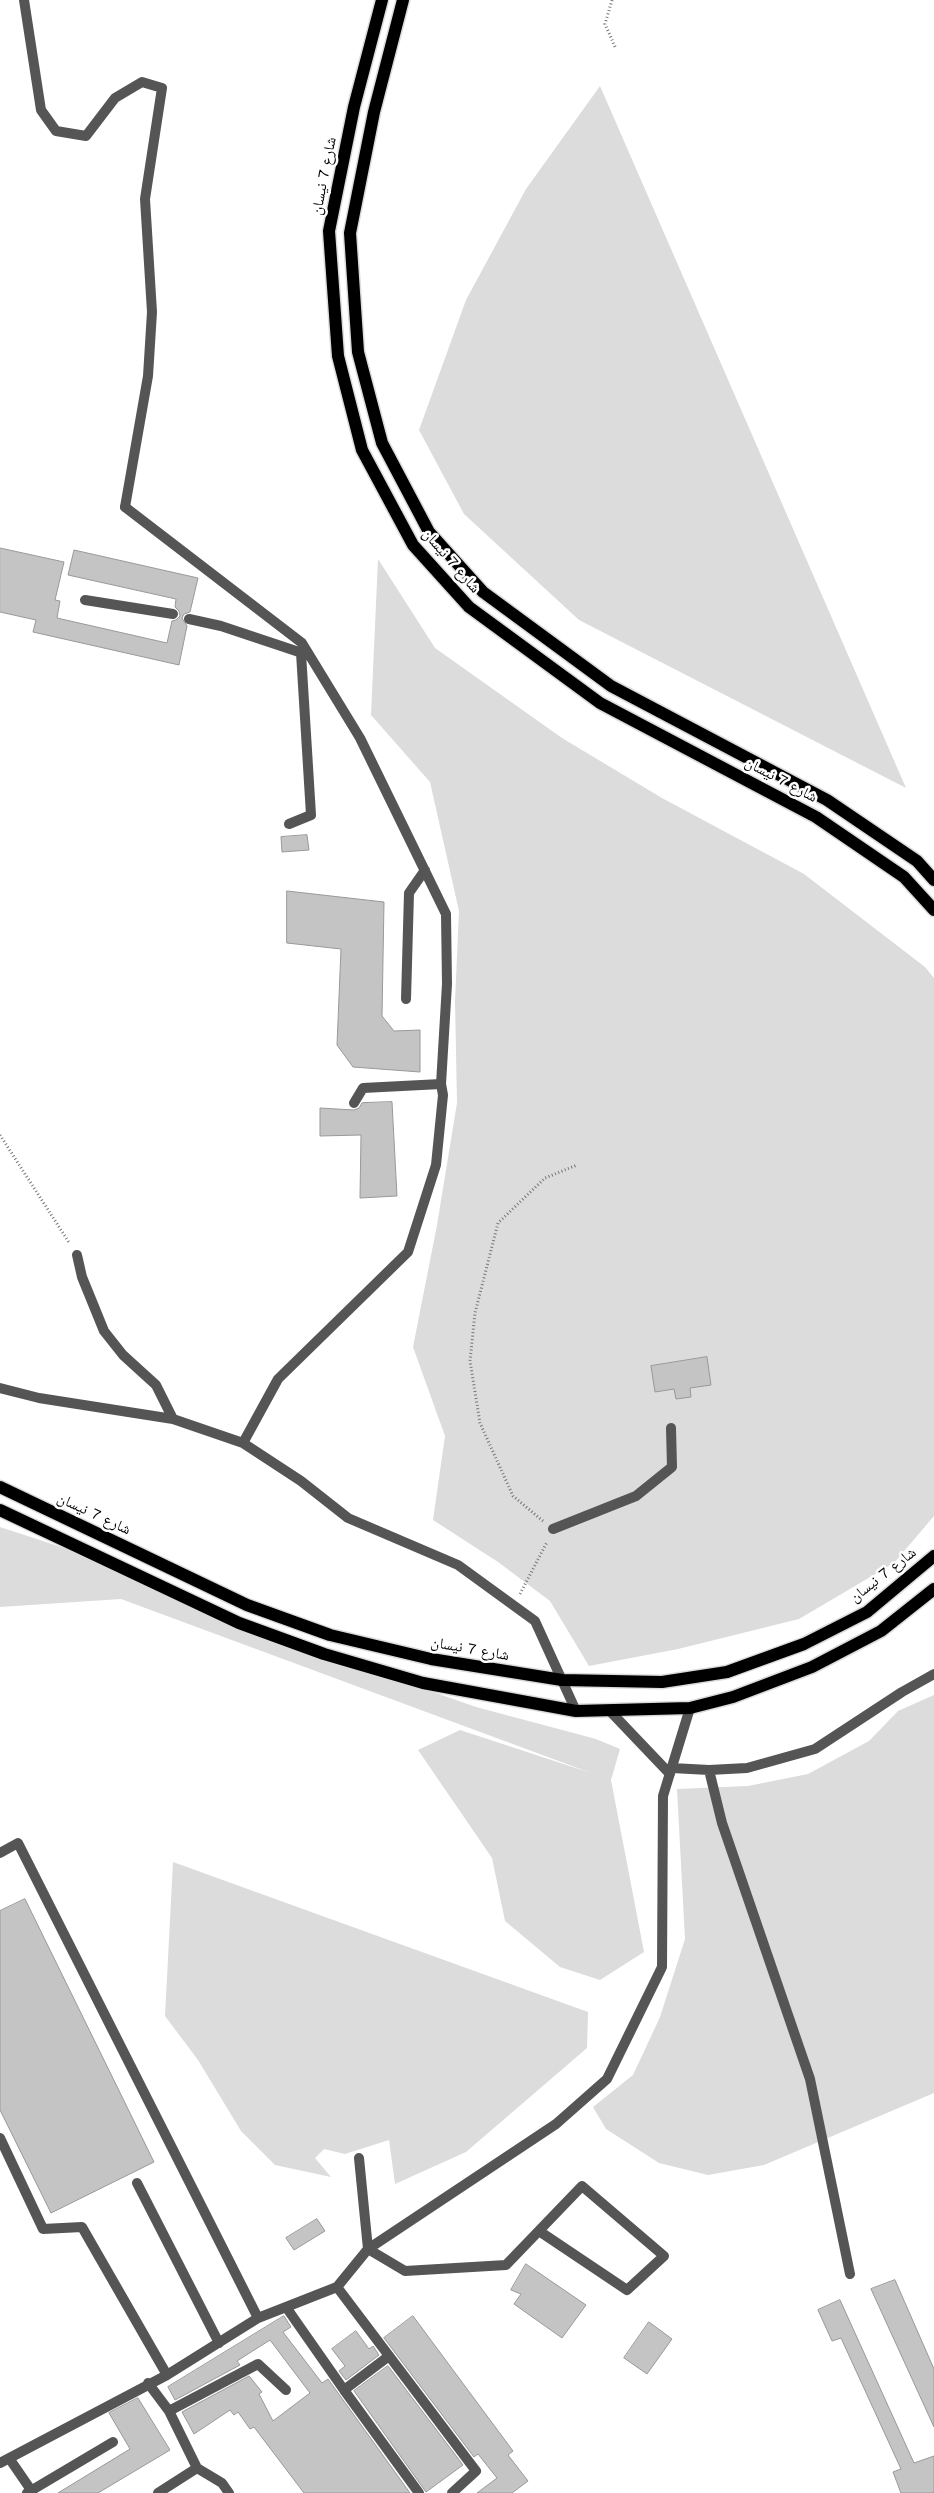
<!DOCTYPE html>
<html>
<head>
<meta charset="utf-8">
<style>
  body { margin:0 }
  canvas { display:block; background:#fff }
</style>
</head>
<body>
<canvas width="934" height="2493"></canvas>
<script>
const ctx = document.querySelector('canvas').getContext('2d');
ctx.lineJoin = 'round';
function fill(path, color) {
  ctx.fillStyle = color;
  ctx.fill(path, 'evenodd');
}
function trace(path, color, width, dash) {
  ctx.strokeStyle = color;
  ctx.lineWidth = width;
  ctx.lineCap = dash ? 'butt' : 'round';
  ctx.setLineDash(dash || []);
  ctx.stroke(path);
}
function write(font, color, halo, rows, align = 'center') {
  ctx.font = font + ' "Work Sans","Noto Naskh Arabic",sans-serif';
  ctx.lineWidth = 5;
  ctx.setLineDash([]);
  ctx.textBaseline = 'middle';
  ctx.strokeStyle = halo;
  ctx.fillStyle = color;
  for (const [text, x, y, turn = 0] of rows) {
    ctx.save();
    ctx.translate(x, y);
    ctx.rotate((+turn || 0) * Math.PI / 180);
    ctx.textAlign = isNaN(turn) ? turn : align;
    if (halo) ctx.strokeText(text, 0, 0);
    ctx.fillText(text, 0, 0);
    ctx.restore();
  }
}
fill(new Path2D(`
  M600 86 906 788 579 620 464 514 419 430 466 300 526 189Z
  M378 559 435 648 562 738 662 798 804 874 925 967 934 978V1516L894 1563 799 1619 678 1649 589 1666 550 1601 498 1562 433 1520 445 1436 413 1347 437 1225 457 1103 455 1001 459 911 430 782 371 715Z
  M0 1527 107 1562 282 1639 476 1707 596 1739 620 1749 611 1780 644 1952 600 1980 560 1967 505 1921 492 1858 418 1750 460 1730 591 1773 121 1599 0 1607Z
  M934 1695V2093L764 2165 708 2175 659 2163 606 2129 593 2107 633 2075 660 2017 685 1939 677 1789 748 1786 808 1774 869 1741 898 1711Z
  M173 1862 588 2012 587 2048 466 2152 395 2184 389 2140 345 2154 324 2149 315 2158 331 2177 275 2165 241 2131 198 2060 165 2016Z`), '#dcdcdc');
const building = new Path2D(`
  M0 548 64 562 55 600 60 601 57 618 167 643 172 621 176 620 180 616 179 611 175 607 176 599 68 575 74 550 198 578 190 612 184 614 182 618 187 626 179 665 33 632 36 620 0 612Z
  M307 835 309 850 282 852 281 837Z
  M287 891 384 902 382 1016 394 1031 420 1030V1072L353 1067 337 1045 341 949 287 943Z
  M392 1102 397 1196 360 1198 361 1135 320 1136V1108L354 1110 359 1108 362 1103Z
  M707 1357 711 1385 690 1388 691 1397 676 1399 674 1389 655 1392 651 1366Z
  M25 1899 154 2162 51 2213 0 2110V1911Z
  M317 2219 325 2231 294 2250 286 2238Z
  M526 2264 586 2305 562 2338 514 2304 521 2294 511 2290Z
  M895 2280 934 2369V2427L871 2289Z
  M840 2300 914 2463 934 2456V2493H901L893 2472 901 2469 841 2338 832 2341 818 2310Z
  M284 2316 291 2327 283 2332 322 2383 328 2379 410 2493H304L254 2427 250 2429 238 2412 234 2415 230 2410 194 2434 182 2412 249 2376 262 2392 259 2394 273 2421 310 2393 270 2340 237 2361 240 2365 175 2400 168 2387Z
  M413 2316 513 2451 508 2455 528 2481 512 2493H477L497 2478 478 2454 474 2457 384 2338Z
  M649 2322 672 2339 647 2374 624 2358Z
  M356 2331 369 2349 373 2346 379 2355 346 2380 339 2371 345 2366 332 2349Z
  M388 2366 463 2465 426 2492 354 2391Z
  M138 2398 170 2450 98 2493H58L130 2449 109 2413Z`);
fill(building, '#c4c4c4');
trace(building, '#999', 1);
const primary = new Path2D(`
  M382 0 354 107 329 231 338 356 362 450 413 545 469 607 600 703 816 817 904 877 934 910
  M403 0 374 112 350 233 358 352 382 443 429 532 483 592 611 686 827 800 917 861 934 880
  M0 1487 247 1605 330 1635 431 1659 562 1680 662 1682 727 1672 804 1644 867 1612 934 1556
  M0 1510 239 1623 324 1654 423 1683 576 1711 690 1708 733 1697 812 1667 881 1631 934 1589`);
trace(primary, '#dbdbdb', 15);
trace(new Path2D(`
  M612 0 605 24 616 49
  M0 1135 70 1244
  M543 1521 513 1496 480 1423 470 1361 475 1313 498 1223 545 1178 577 1165
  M520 1594 547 1542`), '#777', 3, [1, 2.5]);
trace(new Path2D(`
  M125 507 302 643 360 738 446 914 447 984 441 1084 443 1095 436 1165 408 1252 278 1379 243 1443 301 1481 348 1518 458 1565 535 1621 576 1711
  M85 600 173 614
  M189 619 221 626 305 654
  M289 824 311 815 301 653
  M406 999 409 893 425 870
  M354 1103 363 1088 441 1084
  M77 1255 82 1277 104 1331 123 1355 156 1385 173 1419
  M0 1388 39 1398 173 1419 243 1443
  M553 1529 636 1496 672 1467 671 1428
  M609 1710 670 1774
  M672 1768 709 1770 722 1823 810 2079 850 2274
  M709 1770 747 1768 815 1749 902 1692 934 1674
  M0 1853 18 1843 258 2318
  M0 2138 43 2229 82 2227 167 2375
  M359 2158 368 2249 405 2271 506 2265 582 2186 664 2256 627 2290 539 2231
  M137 2183 219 2343
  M337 2287 476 2471 452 2493
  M286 2307 344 2390
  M389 2356 344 2390 419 2493
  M148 2383 169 2411 258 2364 286 2390
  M169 2411 197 2468 222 2483 229 2493
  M9 2458 31 2490
  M0 2463 167 2375 258 2318 337 2287 368 2249 556 2124 607 2079 662 1967 663 1796 690 1708
  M27 2493 113 2442
  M158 2493 197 2468`), '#555', 10);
trace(new Path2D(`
  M24 0 41 110 56 131 86 136 115 98 142 82 162 88 145 199 152 312 148 376 125 507`), '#555', 10);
trace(primary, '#000', 12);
write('15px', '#000', '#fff', [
  ["شارع 7 نيسان",324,176,-79],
  ["شارع 7 نيسان",451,561,49],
  ["شارع 7 نيسان",781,780,28],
  ["شارع 7 نيسان",94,1514,25],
  ["شارع 7 نيسان",883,1575,-38],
  ["شارع 7 نيسان",470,1649,10]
]);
</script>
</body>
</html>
